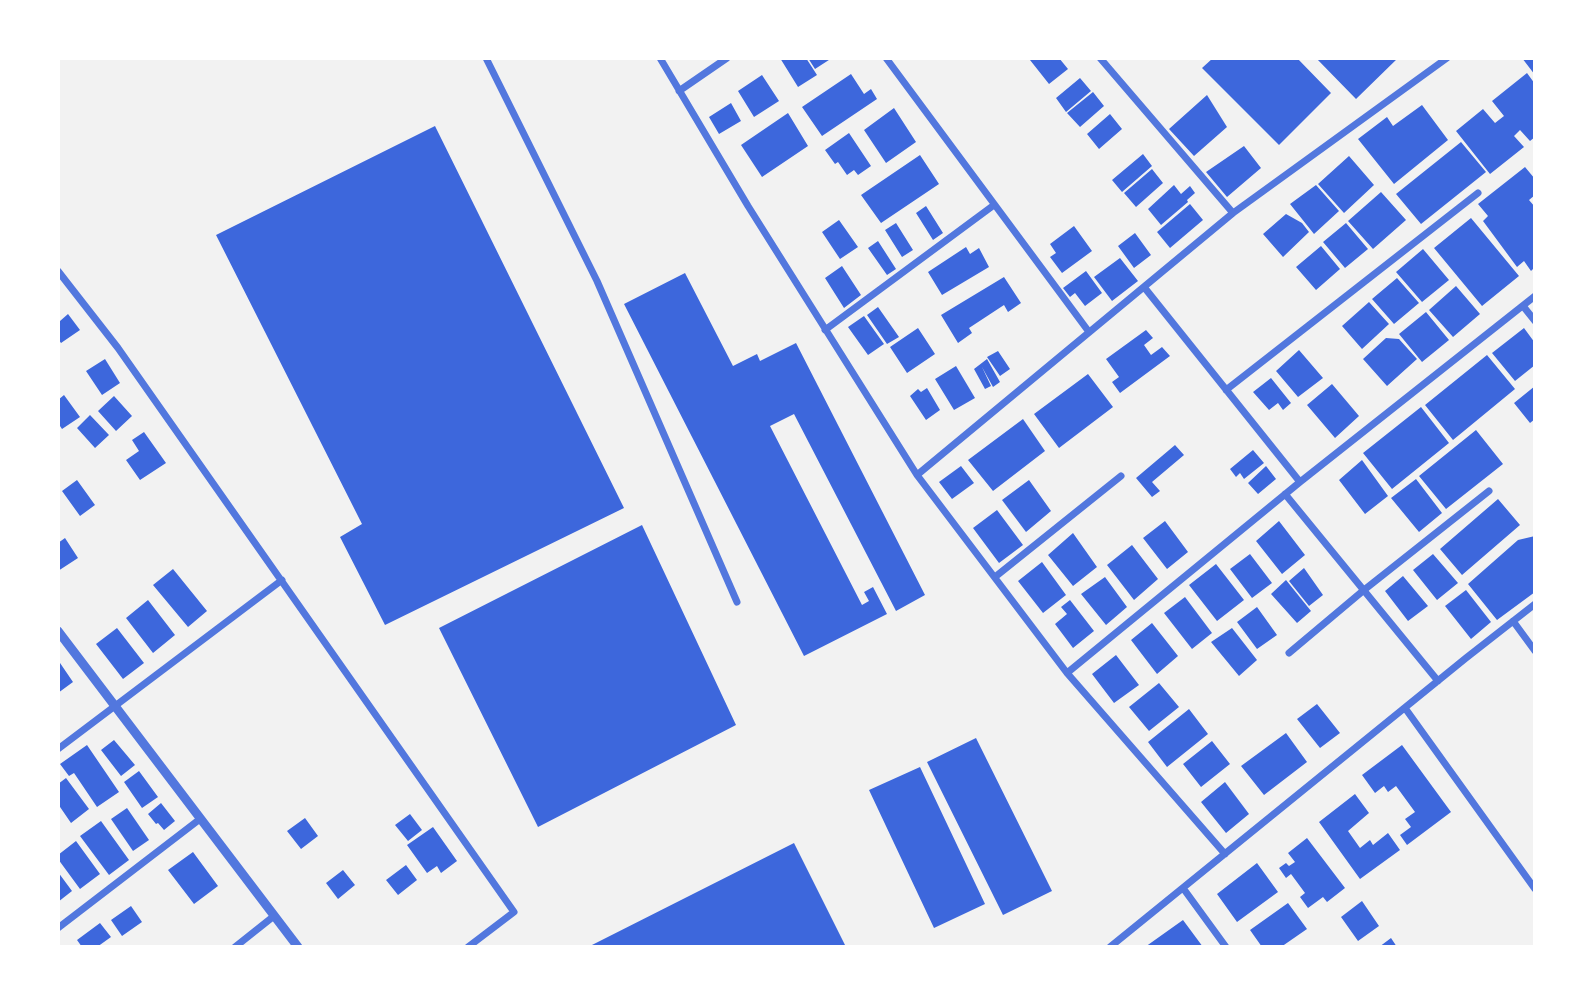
<!DOCTYPE html>
<html>
<head>
<meta charset="utf-8">
<style>
  body { margin:0 }
  #map { position:relative; width:1593px; height:1005px; overflow:hidden; background:#f2f2f2; font-family:"Public Sans",sans-serif }
  canvas { display:block }
  .frame { position:absolute; inset:0; border:60px solid #fff; pointer-events:none }
</style>
</head>
<body>
<div id="map">
<canvas width="1593" height="1005"></canvas>
<div class="frame"></div>
</div>
<script>
const ctx = document.querySelector('canvas').getContext('2d');
ctx.lineJoin = 'round';
function fill(path, color) {
  ctx.fillStyle = color;
  ctx.fill(path, 'evenodd');
}
function trace(path, color, width, dash) {
  ctx.strokeStyle = color;
  ctx.lineWidth = width;
  ctx.lineCap = dash ? 'butt' : 'round';
  ctx.setLineDash(dash || []);
  ctx.stroke(path);
}
fill(new Path2D(`
  M780 58H806L817 75 798 87Z
  M808 58H832L815 69Z
  M1033 58H1059L1068 69 1049 84 1030 60Z
  M1213 58H1297L1331 93 1279 145 1202 68Z
  M1316 58H1398L1356 99Z
  M1522 58H1535V75Z
  M1527 73 1535 84V137L1530 141 1520 130 1514 136 1524 147 1490 174 1456 131 1483 109 1495 123 1504 116 1492 101Z
  M851 74 864 94 871 89 877 99 822 136 802 107Z
  M762 75 779 101 754 117 738 91Z
  M1080 78 1091 91 1066 112 1056 98Z
  M1093 92 1104 106 1080 127 1067 113Z
  M1207 95 1227 127 1194 156 1169 129Z
  M731 103 741 121 719 134 709 117Z
  M1422 105 1448 140 1394 184 1358 139 1387 117 1393 126Z
  M894 108 916 142 886 163 864 130Z
  M788 113 808 146 762 177 741 145Z
  M1110 114 1122 129 1099 149 1087 134Z
  M435 126 624 508 385 625 340 537 362 524 216 235Z
  M849 133 871 166 858 175 854 170 847 175 838 162 835 164 825 150Z
  M1461 142 1486 172 1421 224 1396 194Z
  M1244 146 1261 168 1227 197 1206 172Z
  M1143 154 1152 166 1122 192 1112 180Z
  M920 155 939 184 881 223 861 195Z
  M1349 156 1374 185 1344 213 1318 184Z
  M1525 167 1535 179V195L1529 200 1535 207V267L1531 271 1524 261 1517 267 1483 221 1488 216 1478 204Z
  M1152 169 1163 183 1136 207 1124 193Z
  M1174 185 1181 194 1190 186 1195 193 1187 200 1188 202 1161 225 1148 209Z
  M1316 185 1339 211 1314 234 1290 204Z
  M1381 192 1406 220 1373 249 1348 221Z
  M1190 204 1203 220 1170 248 1157 232Z
  M926 206 943 233 933 240 916 213Z
  M1286 214 1302 223 1309 232 1283 257 1263 234Z
  M1471 218 1519 276 1482 306 1434 248Z
  M839 220 858 247 840 259 822 232Z
  M896 223 913 250 902 257 885 230Z
  M1346 223 1368 249 1345 268 1323 242Z
  M1074 226 1092 251 1062 273 1050 257 1056 253 1050 244Z
  M1135 233 1151 255 1134 268 1118 246Z
  M878 241 896 269 887 275 868 248Z
  M1321 246 1340 269 1316 290 1296 267Z
  M966 247 970 254 979 248 989 267 942 295 928 272Z
  M1423 249 1449 280 1422 302 1396 272Z
  M1120 258 1138 281 1112 301 1094 277Z
  M842 266 861 295 844 308 825 278Z
  M1086 271 1102 293 1085 306 1075 293 1070 297 1063 288Z
  M685 273 733 366 757 354 760 361 796 343 925 595 896 611 794 414 770 426 862 605 869 601 864 592 873 587 887 614 804 656 624 304Z
  M1004 277 1021 303 1008 312 1004 305 969 328 972 333 958 343 941 315Z
  M1397 278 1419 303 1394 324 1372 299Z
  M1456 286 1480 314 1453 337 1429 310Z
  M1369 302 1389 324 1362 349 1342 326Z
  M878 307 899 337 887 344 867 315Z
  M1426 312 1449 340 1422 362 1399 334Z
  M68 314 80 330 61 343 58 339V318L60 321Z
  M864 316 884 344 868 355 848 327Z
  M918 328 935 354 907 373 890 347Z
  M1524 328 1535 343V365L1515 381 1492 353Z
  M1146 330 1153 338 1144 345 1151 355 1162 347 1170 356 1120 393 1112 382 1119 377 1106 359Z
  M1386 338 1399 339 1417 359 1387 386 1363 359Z
  M1299 350 1323 378 1298 397 1276 371Z
  M998 351 1010 369 1000 376 987 357Z
  M1487 355 1515 389 1453 440 1425 405Z
  M105 359 120 383 102 395 86 371Z
  M987 359 1000 382 993 387 982 367 991 386 985 389 974 369Z
  M956 366 975 398 954 410 935 379Z
  M1088 374 1113 407 1059 448 1034 414Z
  M1271 378 1291 403 1283 410 1278 403 1269 410 1253 392Z
  M1332 384 1359 416 1335 438 1307 405Z
  M1535 386V419L1530 423 1514 403Z
  M927 388 940 410 926 420 910 396 918 389 921 392Z
  M64 395 80 417 62 429 58 423V400Z
  M114 396 132 416 116 431 98 411Z
  M1421 407 1449 443 1392 489 1363 453Z
  M90 415 109 435 95 448 77 428Z
  M1023 419 1045 451 993 491 968 460Z
  M1476 430 1503 464 1446 509 1419 476Z
  M144 432 166 463 140 480 126 460 139 451 132 440Z
  M1175 445 1184 455 1152 482 1160 491 1152 497 1136 478Z
  M1253 450 1264 463 1244 479 1240 473 1236 477 1230 469Z
  M1362 460 1388 496 1365 514 1339 480Z
  M961 466 974 483 952 499 939 482Z
  M1266 466 1276 479 1258 494 1248 483Z
  M1416 479 1442 513 1419 532 1391 498Z
  M77 480 95 505 80 516 62 491Z
  M1029 480 1051 511 1026 532 1002 500Z
  M1498 499 1520 525 1462 575 1440 549Z
  M997 510 1023 545 999 563 973 528Z
  M1165 521 1188 552 1167 569 1143 538Z
  M1279 521 1305 555 1282 574 1256 541Z
  M642 525 736 725 538 827 439 628Z
  M1073 533 1097 567 1073 586 1048 555Z
  M1535 536V592L1497 620 1468 584 1518 540Z
  M65 538 78 558 58 571V543Z
  M1132 545 1158 579 1134 600 1107 565Z
  M1250 554 1272 583 1252 598 1230 569Z
  M1433 554 1458 583 1437 600 1413 570Z
  M1042 562 1066 595 1043 613 1018 581Z
  M1216 564 1244 600 1217 621 1189 585Z
  M1304 568 1323 595 1309 606 1289 581Z
  M173 569 207 611 188 627 153 585Z
  M1403 576 1428 606 1408 621 1385 591Z
  M1105 577 1127 607 1106 625 1081 594Z
  M1286 580 1311 611 1297 623 1271 594Z
  M1466 590 1491 622 1471 639 1445 606Z
  M1185 597 1212 633 1192 649 1164 613Z
  M148 600 175 635 153 653 126 618Z
  M1070 600 1094 631 1073 648 1055 624 1067 614 1061 607Z
  M1257 607 1277 635 1257 649 1237 622Z
  M1152 623 1178 656 1157 674 1131 640Z
  M117 628 144 663 123 679 96 644Z
  M1232 628 1257 660 1239 676 1211 642Z
  M1116 655 1139 685 1114 703 1092 674Z
  M58 660 73 682 58 693Z
  M1159 683 1179 707 1149 731 1129 707Z
  M1317 704 1340 733 1320 748 1297 719Z
  M1189 709 1208 734 1167 767 1148 742Z
  M1286 733 1307 762 1264 795 1241 766Z
  M976 738 1052 891 1003 915 927 762Z
  M114 740 135 765 121 776 101 750Z
  M1212 741 1230 764 1201 787 1183 764Z
  M87 745 119 792 97 807 74 773 69 776 60 764Z
  M1402 745 1451 812 1407 845 1400 835 1411 827 1405 819 1415 812 1396 786 1388 792 1384 786 1375 793 1362 775Z
  M920 767 985 904 934 928 869 790Z
  M139 771 158 797 142 808 124 782Z
  M66 778 89 809 71 823 58 804V784Z
  M1225 782 1249 814 1226 833 1201 802Z
  M1355 794 1369 813 1348 831 1360 848 1370 840 1373 845 1388 833 1400 850 1360 879 1319 822Z
  M161 803 175 821 164 830 158 823 156 824 148 814Z
  M127 808 149 840 133 851 111 819Z
  M410 814 422 830 408 841 395 825Z
  M305 818 318 836 301 849 287 831Z
  M101 821 129 860 109 875 80 836Z
  M433 827 457 861 441 873 437 866 427 873 407 845Z
  M1307 838 1345 888 1327 902 1323 897 1308 908 1300 897 1305 893 1291 874 1286 878 1279 868 1286 863 1289 866 1295 862 1288 853Z
  M76 841 100 874 80 889 58 859V855Z
  M794 843 846 947H588Z
  M193 852 218 886 194 904 168 870Z
  M1257 863 1278 892 1237 922 1217 894Z
  M406 865 417 880 398 895 386 880Z
  M343 870 355 885 338 899 326 883Z
  M58 872 72 891 58 902Z
  M1362 901 1379 926 1358 941 1341 917Z
  M1288 903 1307 929 1281 947H1262L1250 930Z
  M131 906 142 922 122 936 111 920Z
  M1183 920 1203 947H1145Z
  M100 923 111 937 97 947H82L77 940Z
  M1391 938 1397 947H1379Z`), '#3d67dc');
trace(new Path2D(`
  M486 58 597 281 737 602
  M660 58 748 206 917 475 1067 673 1225 854
  M886 58 1089 332
  M1100 58 1233 213
  M679 91 727 58
  M58 271 118 348 514 912 468 947
  M1144 287 1300 482
  M1523 306 1535 321
  M825 330 994 205
  M1226 390 1478 193
  M917 475 1233 213 1447 58
  M1285 494 1438 681
  M995 577 1121 476
  M1513 621 1535 651
  M1289 653 1364 590 1489 491
  M1067 673 1300 482 1535 296
  M1405 708 1535 889
  M58 749 282 580
  M1183 888 1226 947
  M58 928 200 819
  M235 947 274 916
  M1110 947 1466 658 1535 604`), '#5277de', 7);
trace(new Path2D(`
  M58 631 298 947`), '#5277de', 9);
</script>
</body>
</html>
